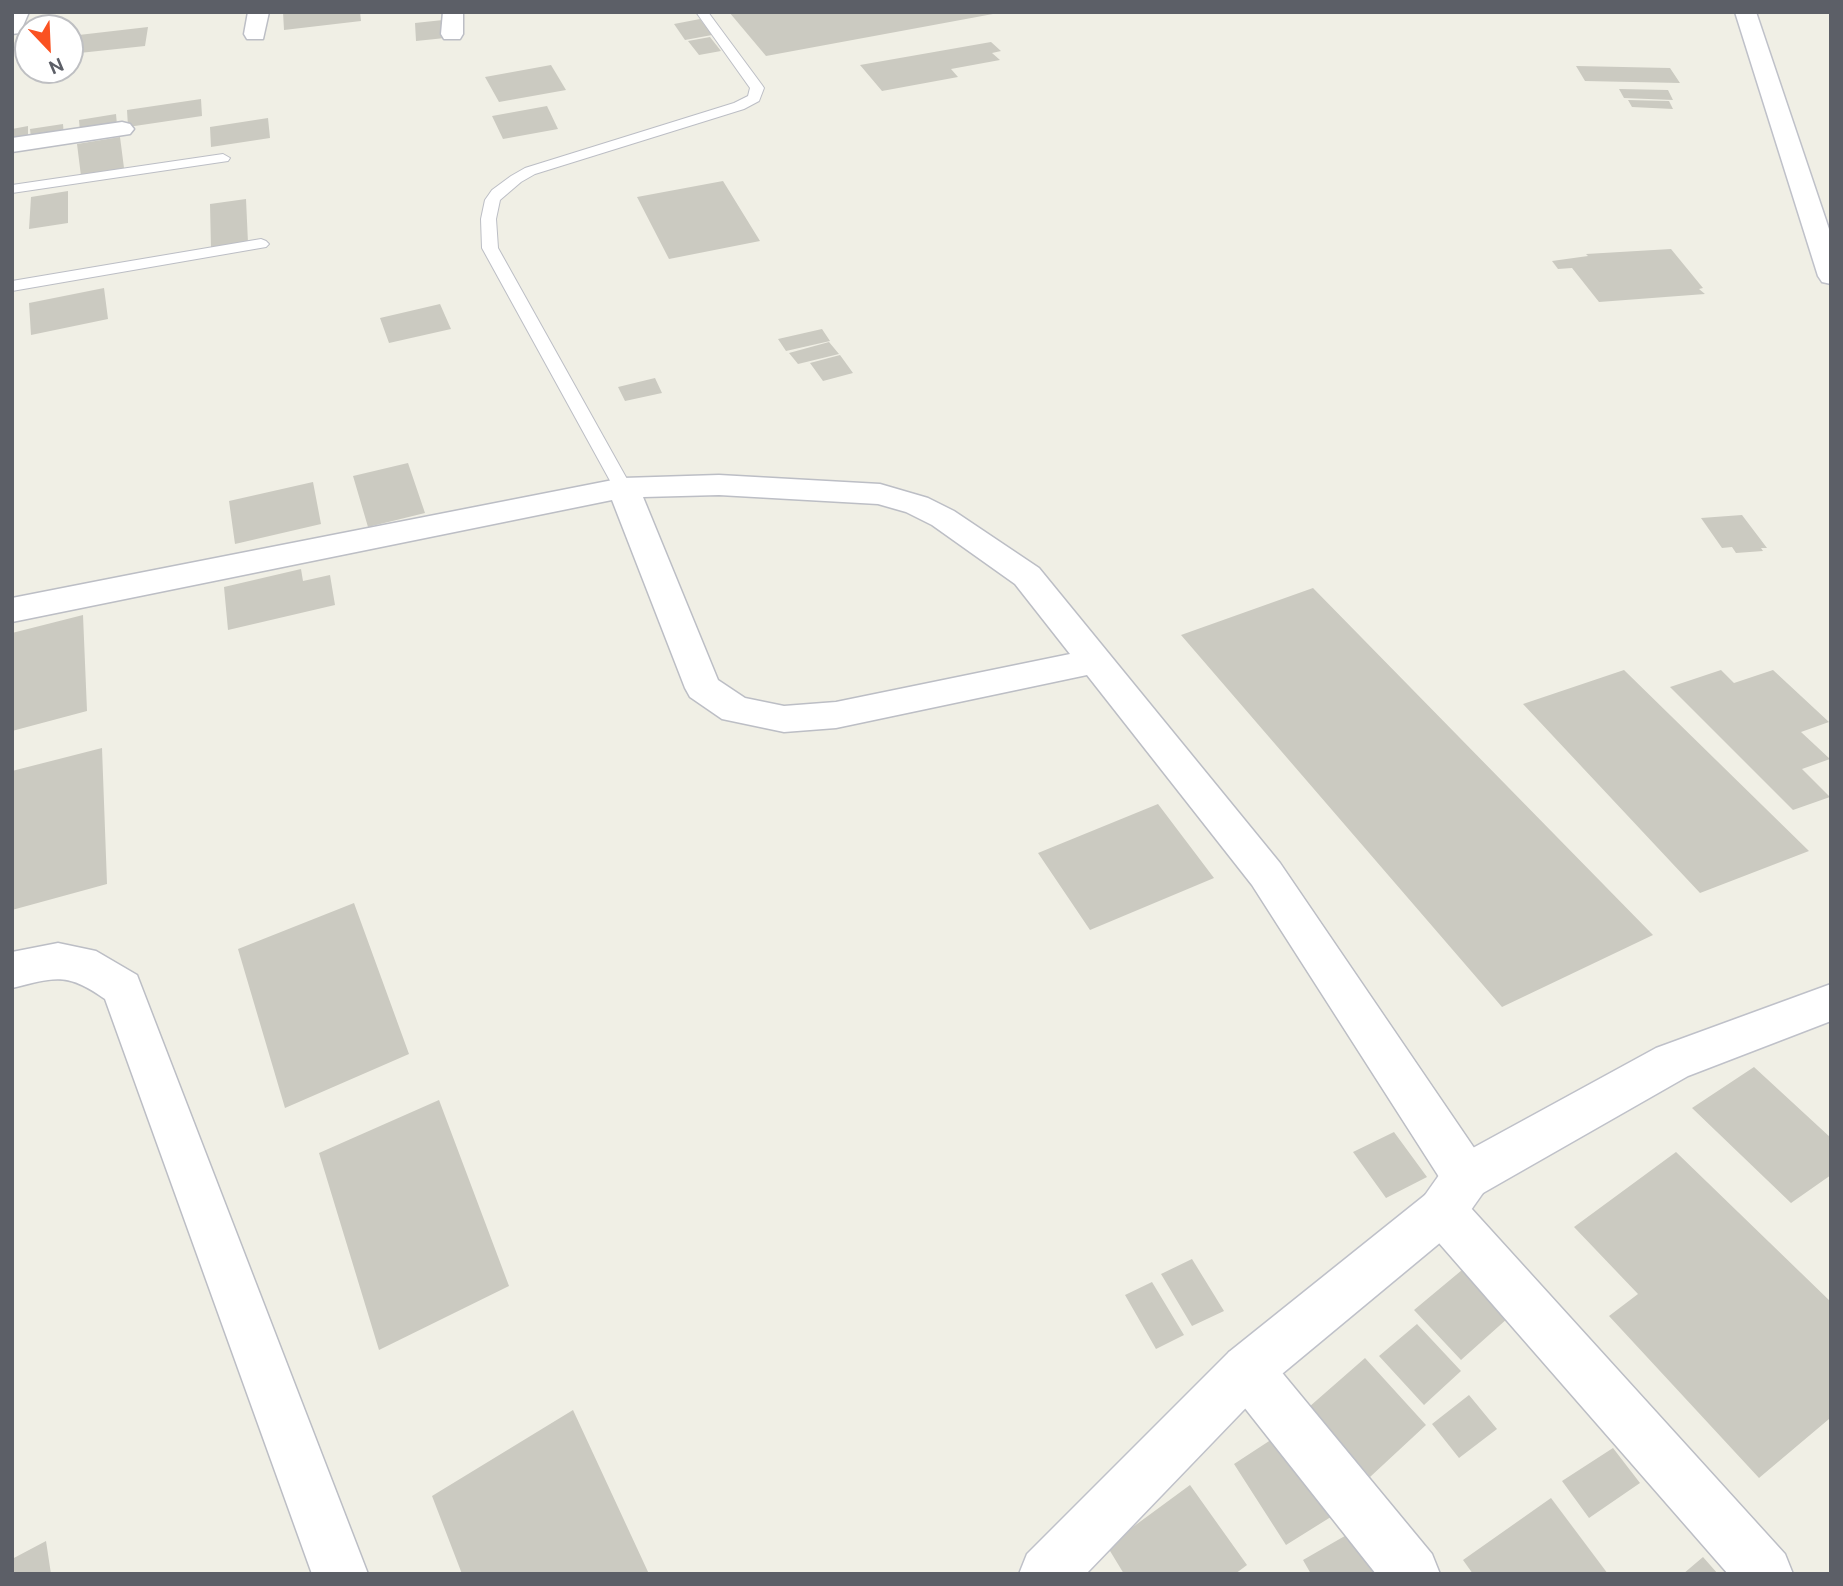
<!DOCTYPE html>
<html>
<head>
<meta charset="utf-8">
<style>
  body { margin:0 }
  #map { position:relative; width:1843px; height:1586px; overflow:hidden; background:#f0efe5; font-family:Ubuntu,sans-serif }
  canvas { display:block }
  .frame { position:absolute; inset:0; border:14px solid #5c5f67; pointer-events:none }
  .north { position:absolute; left:14px; top:14px; width:70px; height:70px; box-sizing:border-box; background:#fff; border:2px solid #bebfc2; border-radius:50%; rotate:157deg; font-size:19px; font-weight:700; line-height:28px; text-align:center; color:#5c5f67 }
  .north::after { content:''; display:block; margin:auto; width:24px; height:32px; background:#fa5221; clip-path:polygon(50% 0,100% 100%,50% 72%,0 100%) }
</style>
</head>
<body>
<div id="map">
<canvas width="1843" height="1586"></canvas>
<div class="frame"></div>
<div class="north">N</div>
</div>
<script>
const ctx = document.querySelector('canvas').getContext('2d');
ctx.lineJoin = 'round';
function fill(path, color) {
  ctx.fillStyle = color;
  ctx.fill(path, 'evenodd');
}
function trace(path, color, width, dash) {
  ctx.strokeStyle = color;
  ctx.lineWidth = width;
  ctx.lineCap = dash ? 'butt' : 'round';
  ctx.setLineDash(dash || []);
  ctx.stroke(path);
}
fill(new Path2D(`
  M283 12H360L361 21 284 30Z
  M729 12H993V14L766 56Z
  M700 19 712 35 685 40 674 24Z
  M443 20 445 38 416 41 415 23Z
  M148 27 145 46 70 54V36Z
  M710 37 721 51 699 55 688 41Z
  M991 42 1001 51 992 53 1000 60 951 69 958 77 882 91 860 65Z
  M551 65 566 90 499 102 485 77Z
  M1576 66 1670 68 1680 83 1585 81Z
  M1619 89 1668 90 1673 100 1624 98Z
  M201 99 202 116 128 127 127 110Z
  M1628 100 1669 101 1673 109 1632 107Z
  M547 106 558 129 503 139 492 116Z
  M116 114 117 125 80 132 79 120Z
  M268 118 270 138 211 147 210 127Z
  M63 124 64 136 31 138 30 129Z
  M28 126V138L12 140V129Z
  M120 137 124 168 81 176 77 144Z
  M723 181 760 241 669 259 637 197Z
  M68 191V223L29 229 31 197Z
  M246 199 248 243 211 249 210 204Z
  M1671 249 1703 288 1699 289 1705 294 1599 302 1572 268 1558 269 1552 261 1588 256 1586 254Z
  M104 288 108 319 31 335 29 303Z
  M440 304 451 329 389 343 380 318Z
  M822 329 830 341 786 351 778 339Z
  M829 342 839 354 798 364 789 353Z
  M840 355 853 373 823 381 810 363Z
  M655 378 662 393 625 401 618 387Z
  M408 463 425 513 368 527 353 476Z
  M313 482 321 524 235 544 229 501Z
  M1742 515 1767 548H1761L1763 551 1736 553 1732 547 1722 548 1701 518Z
  M301 569 303 581 330 575 335 605 228 630 224 587Z
  M1313 588 1653 935 1502 1007 1181 635Z
  M83 615 87 711 12 731V633Z
  M1624 670 1809 851 1700 893 1523 704Z
  M1721 670 1734 683 1773 670 1829 722 1801 732 1830 759 1802 769 1830 797 1793 810 1670 687Z
  M102 748 107 884 12 910V771Z
  M1158 804 1214 878 1090 930 1038 853Z
  M354 903 409 1054 285 1108 238 949Z
  M1754 1067 1831 1138V1175L1791 1203 1692 1108Z
  M439 1100 509 1286 379 1350 319 1153Z
  M1394 1132 1427 1177 1386 1198 1353 1152Z
  M1676 1152 1831 1302V1421L1829 1419 1759 1478 1609 1316 1638 1294 1574 1227Z
  M1192 1259 1224 1311 1192 1326 1161 1274Z
  M1462 1270 1508 1318 1461 1360 1414 1310Z
  M1152 1282 1184 1335 1156 1349 1125 1295Z
  M1417 1324 1461 1371 1424 1405 1379 1356Z
  M1365 1358 1426 1425 1370 1477 1309 1407Z
  M1469 1395 1497 1429 1459 1458 1432 1424Z
  M573 1410 649 1574H462L432 1496Z
  M1286 1430 1342 1510 1286 1545 1234 1464Z
  M1613 1448 1640 1483 1589 1518 1562 1481Z
  M1190 1485 1247 1565 1235 1574H1124L1107 1546Z
  M1551 1498 1608 1574H1473L1463 1560Z
  M1357 1529 1381 1569 1373 1574H1311L1303 1560Z
  M46 1541 51 1574H12V1559Z
  M1703 1557 1718 1574H1683Z`), '#cbcac1');
const lane = new Path2D(`
  M696 12H708L762 85 764 88 759 101 744 109 535 174 521 182 500 200 496 219 498 248 632 488 623 494 614 488 482 248 481 219 485 200 492 190 511 176 525 168 734 103 748 96 750 88Z
  M223 154 230 158 228 161 12 193V185Z
  M261 239 266 241 269 244 266 247 12 291V281Z`);
const street = new Path2D(`
  M12 12H29L20 33 12 34Z
  M248 12H269L263 39H247L244 34Z
  M443 12H463V34L460 39H444L441 34Z
  M122 122 130 124 134 129 130 134 12 152V138Z
  M719 475 880 484 928 498 954 511 1039 568 1280 863 1483 1161 1490 1177 1483 1193 1466 1199 1461 1197 1785 1554 1793 1574H1728L1425 1227 1418 1211 1425 1195 1442 1188 1448 1191 1252 885 1087 675 836 728 784 732 722 719 690 697 685 688 612 500 12 622V598L623 478ZM719 495 878 504 906 512 932 525 1015 584 1070 654 836 702 784 706 745 698 718 680 643 497Z
  M58 943 96 951 137 975 368 1574H312L105 999C67 972 56 977 12 988V952Z
  M1247 1344 1265 1352 1432 1554 1440 1574H1376L1229 1388 1221 1370 1229 1352Z`);
const secondary = new Path2D(`
  M1735 12H1756L1831 235V284L1822 282 1818 276Z
  M1831 984V1021L1688 1076 1483 1193 1459 1227 1265 1388 1086 1574H1019L1027 1554 1229 1352 1425 1195 1449 1161 1656 1048Z`);
trace(lane, '#bcbec5', 2);
trace(street, '#bcbec5', 3);
trace(secondary, '#bfc1c9', 3);
fill(lane, '#fff');
fill(street, '#fff');
fill(secondary, '#fff');
</script>
</body>
</html>
